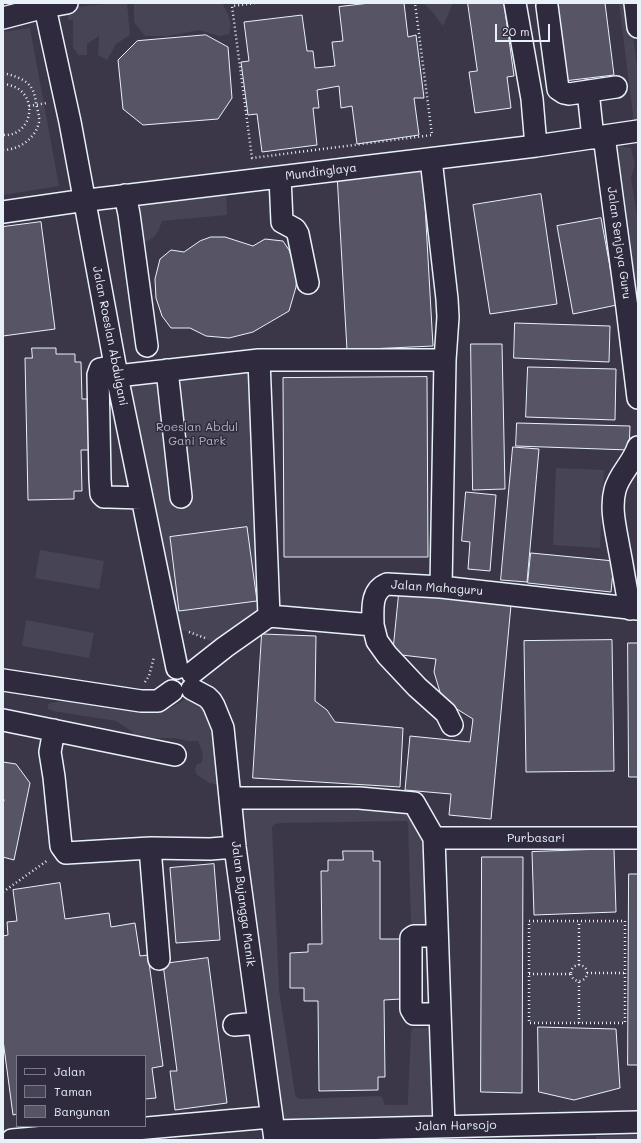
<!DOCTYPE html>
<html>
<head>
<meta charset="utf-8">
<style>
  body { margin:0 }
  #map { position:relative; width:641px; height:1143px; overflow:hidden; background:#2f2a3d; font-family:Mali,sans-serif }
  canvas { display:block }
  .frame { position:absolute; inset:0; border:4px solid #e8f1f8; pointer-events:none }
  .legend { position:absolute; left:16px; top:1055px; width:130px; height:72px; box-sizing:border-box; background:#2f2a3d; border:1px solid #797a88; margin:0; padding:5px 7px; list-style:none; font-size:12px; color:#e8f1f8 }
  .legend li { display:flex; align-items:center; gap:8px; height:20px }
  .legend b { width:20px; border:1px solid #797a88 }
  .scale { position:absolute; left:495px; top:24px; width:55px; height:18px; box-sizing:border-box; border:2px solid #e8f1f8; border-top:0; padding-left:5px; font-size:12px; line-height:14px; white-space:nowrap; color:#e8f1f8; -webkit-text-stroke:3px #2f2a3d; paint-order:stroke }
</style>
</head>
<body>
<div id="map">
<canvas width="641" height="1143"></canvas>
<div class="frame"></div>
<ul class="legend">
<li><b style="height:5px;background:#2f2a3d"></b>Jalan</li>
<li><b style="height:11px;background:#464455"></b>Taman</li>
<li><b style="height:11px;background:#575565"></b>Bangunan</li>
</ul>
<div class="scale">20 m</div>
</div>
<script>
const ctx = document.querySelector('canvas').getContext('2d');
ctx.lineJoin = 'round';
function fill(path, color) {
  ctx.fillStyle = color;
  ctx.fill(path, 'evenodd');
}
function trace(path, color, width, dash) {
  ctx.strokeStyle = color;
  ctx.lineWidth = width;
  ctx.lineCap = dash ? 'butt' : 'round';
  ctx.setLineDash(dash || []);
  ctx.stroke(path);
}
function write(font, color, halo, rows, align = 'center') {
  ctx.font = font + ' Mali,sans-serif';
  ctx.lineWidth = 3;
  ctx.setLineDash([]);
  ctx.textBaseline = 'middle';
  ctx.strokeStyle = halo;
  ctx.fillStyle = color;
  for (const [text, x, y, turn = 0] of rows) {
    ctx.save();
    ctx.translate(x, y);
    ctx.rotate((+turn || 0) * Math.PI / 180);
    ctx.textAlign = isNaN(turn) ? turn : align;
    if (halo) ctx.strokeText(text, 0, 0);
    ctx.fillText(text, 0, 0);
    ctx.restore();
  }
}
fill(new Path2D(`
  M3 3H638V1140H3ZM17 1056H145V1126H17Z`), '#3b3749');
fill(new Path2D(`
  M115 3H127L130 35 116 44 107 60 98 55 99 36 87 44V55H78L73 47V20H68L67 8Z
  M134 3H222C228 14 233 22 229 34L219 36 199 30 169 36H145L134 22Z
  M423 3H453L443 26 430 9Z
  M619 3H629L638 74V123H634Z
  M30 28 59 186 3 195V32Z
  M619 146 631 148 635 165 631 178 638 222V311L635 310 614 147Z
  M226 192 227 215 162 221C157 236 154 239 140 244L136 201Z
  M257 367 267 615 218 644 175 627 119 375Z
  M556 468 604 470 600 548 553 545Z
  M40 550 104 561 99 589 35 578Z
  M26 620 94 633 89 658 22 646Z
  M188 698 210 705 220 785 209 783 196 774 195 769 197 764 201 763C205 755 201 749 198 741H189L175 738H145L135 735 130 730 116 721 53 711 48 709V704L56 702 66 701 167 709 176 705Z
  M236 804 408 807 430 839V925L412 926 411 921 408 823 407 821 281 823 275 824 272 827 279 990 295 1094 297 1098 301 1099 378 1096 382 1097 385 1105H406L408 1104V1101L411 1031 412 1029 415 1028H432L438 1119 281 1124Z
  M530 922H624L625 1022H530Z
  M638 1135V1140H596V1136Z
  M452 1136 451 1140H289Z`), '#464455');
const building = new Path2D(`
  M370 3H404L408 37 416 35 424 98H414L419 135 357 144 352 106 341 108 339 86 317 90 319 108H313L317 145 262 152 257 114 248 115 241 62 249 61 244 22 302 15 307 51H313L315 68 335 66 332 42 343 41 339 7Z
  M468 3H504L514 76 507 77 511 108 475 113 469 72 477 71Z
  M554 3H605L614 75 564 81Z
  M206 35 228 47 232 98 218 119 143 125 123 109 118 60 137 41Z
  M423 170 433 346 347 350 337 174Z
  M541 194 557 304 490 314 473 205Z
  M601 218 617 305 573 314 557 226Z
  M41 222 55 329 3 336V227Z
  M211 237H225L253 246 265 239 283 241 289 250 297 270 296 287 289 311 253 332 229 338 206 336 190 328H171L162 316 156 298 155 279 160 259 171 250 184 252 200 241Z
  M515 323 610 326 609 362 514 358Z
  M471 344H502L505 489 473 490Z
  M32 348H56V354H75V362H81L82 399H89L90 450H81L82 491H74V499L28 500 25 358H32Z
  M528 367 616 369 615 420 526 417Z
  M427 377 428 557H284L283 378Z
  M517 423 630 426 629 450 516 446Z
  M513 447 539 449 527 582 501 580Z
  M466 492 496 495 490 571 468 569 470 542 462 541Z
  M247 527 257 601 179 611 170 537Z
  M531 553 614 561 611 592 528 583Z
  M399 594 511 605 491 819 449 815 451 794 405 790 410 736 470 742 473 719 452 706 440 692 434 672 436 659 393 654Z
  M262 634 316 636 315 701 327 710 335 722 403 728 400 787 253 778Z
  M612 640 614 771 526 772 524 641Z
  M628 643H638V777H629Z
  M3 762 16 764 30 783 14 860 3 857V804L4 800 3 798Z
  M614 849 616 912 534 915 532 852Z
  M343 851H373V861H380V939H401V999L384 1000 385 1077H378V1090L319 1091 318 1001H304V988H290V953L308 952V944H322L321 871H328V860H343Z
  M482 857H523L522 1093 481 1092Z
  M214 864 220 940 176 943 170 868Z
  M629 874H638V1065H628Z
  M60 883 65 919 109 913 111 927 135 923 140 956 148 955 163 1066 152 1068 156 1098 145 1099V1056H17V1114L13 1115 3 1040V936L8 935 7 922 17 921 13 890Z
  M208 958 227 1103 175 1110 170 1071H177L163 964Z
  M538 1027 616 1029 620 1088 574 1100 539 1092Z`);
fill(building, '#575565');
trace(building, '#e8f1f8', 1);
const minor = new Path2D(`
  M44 3 70 122 118 381 177 668
  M515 3 532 99 536 146
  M635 3 638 27
  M547 6 558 89 564 93 569 94 616 87
  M3 18 45 7 67 3
  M588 91 593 138
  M604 136 627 308 638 398
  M280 177 282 222 295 229 298 234 308 283
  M125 195 129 214 147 346
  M3 212 72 202 536 146 638 131
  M259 360 269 616
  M115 366 100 369 98 375 100 479 101 494 104 497H109L142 498
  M167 370 181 497
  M117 376 259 360H445L448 317 447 299 431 159
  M441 587 445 360
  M630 609C626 589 623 568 619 548 616 530 610 509 615 490 619 474 633 463 638 447
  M373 625 377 641 387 655 417 687 446 713 452 725
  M192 673 225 647 269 616 373 625C373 610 370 591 387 584L441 587 638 609
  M3 680 141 701H158L172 691
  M192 689 207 697 211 701 214 706 223 728 235 847 275 1140
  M3 720 175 755
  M54 730 50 752 54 777 61 846 66 853 150 848 210 849 235 847
  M230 798H359L414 803 434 838 444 1126
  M434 838H638
  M150 848 159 959
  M437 936H414L411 938V1009L414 1014H440
  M234 1025 259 1023
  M274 1131 638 1122
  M12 1140 271 1117`);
trace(minor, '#e8f1f8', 24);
trace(new Path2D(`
  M255 3 232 6 252 158 432 135 415 3
  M3 73C11 75 19 77 26 82 33 87 35 95 36 103 37 109 40 116 39 122 36 138 19 150 3 150
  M3 84C41 87 35 137 3 135
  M29 106 47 103
  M189 632 205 638
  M145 682 149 676 154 657
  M3 892 48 860
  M529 921H625V1023H529Z
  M571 973a8 8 0 1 1 16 0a8 8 0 1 1-16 0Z
  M579 965V921
  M587 973H625
  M529 974H570
  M579 1023V982`), '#e8f1f8', 2.5, [1, 3]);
trace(minor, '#2f2a3d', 21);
write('12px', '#e8f1f8', '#2f2a3d', [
  ["Mundinglaya",321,172,-7],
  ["Jalan Senjaya Guru",619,243,82],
  ["Jalan Roeslan Abdulgani",110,336,79],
  ["Jalan Mahaguru",437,588,4],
  ["Purbasari",536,838],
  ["Jalan Bujangga Manik",243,904,83],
  ["Jalan Harsojo",456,1126,-1]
]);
write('12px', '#afb4bf', '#2f2a3d', [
  ["Roeslan Abdul",197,427],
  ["Gani Park",197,441]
]);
</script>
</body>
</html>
